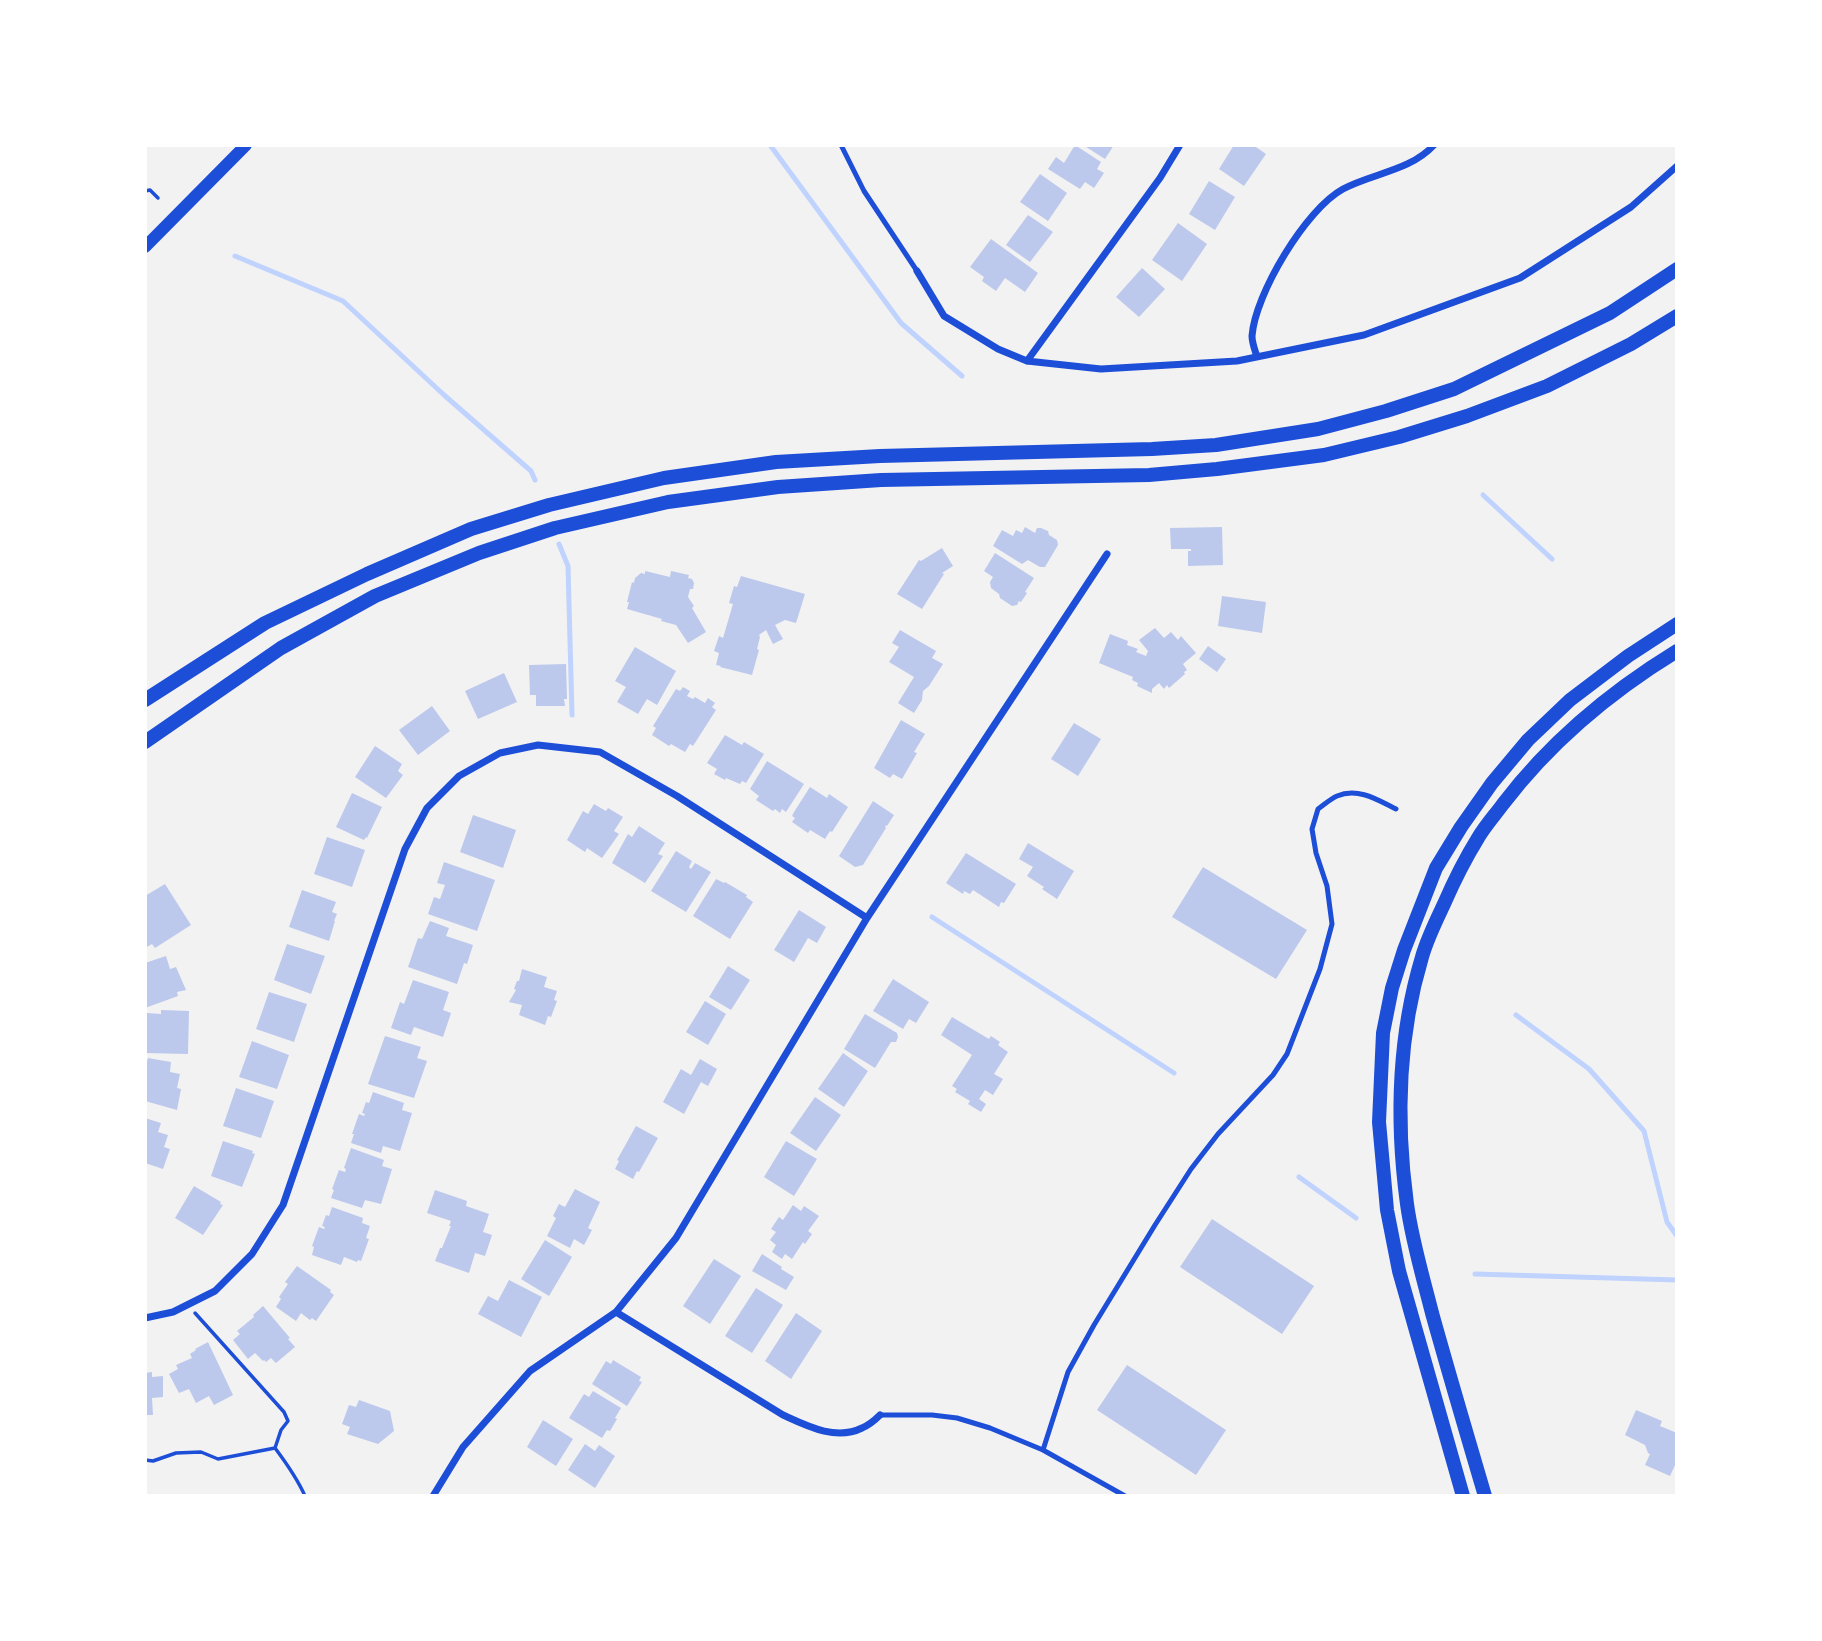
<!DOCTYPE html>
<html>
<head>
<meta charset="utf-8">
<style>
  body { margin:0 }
  #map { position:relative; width:1822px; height:1641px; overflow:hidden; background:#f2f2f2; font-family:"Fira Sans Condensed",sans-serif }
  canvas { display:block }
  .frame { position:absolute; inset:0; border:147px solid #fff; pointer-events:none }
</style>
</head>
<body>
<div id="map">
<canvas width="1822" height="1641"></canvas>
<div class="frame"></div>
</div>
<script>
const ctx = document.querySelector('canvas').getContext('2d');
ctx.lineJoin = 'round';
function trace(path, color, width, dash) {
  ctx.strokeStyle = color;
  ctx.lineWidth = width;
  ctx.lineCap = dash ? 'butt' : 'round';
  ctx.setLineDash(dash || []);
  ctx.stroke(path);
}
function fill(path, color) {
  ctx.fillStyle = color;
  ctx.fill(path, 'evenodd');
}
trace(new Path2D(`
  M770 145 901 323 962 376
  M235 256 343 301 444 395 531 471 535 480
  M1483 495 1552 559
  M559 544 568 566 572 715
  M932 917 1174 1073
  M1516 1015 1589 1069 1644 1131 1667 1222 1677 1236
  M1299 1177 1356 1218
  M1475 1274 1677 1280`), '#bfd3fe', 5);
fill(new Path2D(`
  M1075 145 1101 162 1097 169 1104 173 1094 188 1085 182 1080 189 1048 169 1056 157 1064 163Z
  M1083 145H1114L1105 159Z
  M1234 145H1253L1266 154 1244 186 1219 169Z
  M1040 174 1067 193 1048 221 1020 202Z
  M1209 181 1235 197 1215 230 1189 214Z
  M1028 215 1053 232 1030 262 1006 245Z
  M1178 223 1207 244 1182 281 1152 260Z
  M991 239 1038 273 1025 292 1005 278 996 291 982 281 984 277 970 267Z
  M1142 268 1165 289 1139 317 1116 297Z
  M1025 527 1035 533 1037 528H1041L1048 531 1049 535 1057 540 1058 545 1045 567H1040L1028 560 1022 564 993 546 1002 530 1013 536 1016 530 1022 533Z
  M1222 527 1223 565 1188 566V551H1191V549H1171L1170 528Z
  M942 548 953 566 942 573 944 574 922 609 897 594 919 560 921 561Z
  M995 553 1034 578 1025 592 1027 593 1021 602 1019 601 1017 605 1012 606 1000 598 999 594 991 588 990 582 993 577 984 571Z
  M645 571 670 577 671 571 689 575 688 578 692 579 694 583 693 589H690L688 597 694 606 692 608 706 632 688 643 676 625 661 621 662 619 627 609 629 602H627L632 582 634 583 635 578 641 573 645 574Z
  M741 576 805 594 796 623 785 620 775 625 783 639 773 644 766 630 759 635 760 637 757 649 759 650 752 675 720 667 721 666 716 665 719 653 714 651 719 636 723 638 733 604 729 603 734 586 737 587Z
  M1222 596 1266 602 1262 633 1218 626Z
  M1155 628 1164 638 1171 632 1178 640 1181 636 1196 653 1183 664 1187 670 1184 672 1185 674 1169 688 1167 685 1164 689 1159 683 1152 689V693L1137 686 1138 683 1132 680 1133 677 1099 663 1110 634 1128 641 1127 645 1138 649 1136 652 1146 656 1148 651 1139 640Z
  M900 630 936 651 932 658 943 664 929 686 923 691 922 700 914 713 898 703 914 677 889 662 899 647 892 643Z
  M1208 646 1226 659 1217 672 1199 659Z
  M635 647 676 671 657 705 647 699 638 714 617 702 626 687 615 681Z
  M566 664 567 699H564L565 706H536V695H530L529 665Z
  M504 673 517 702 478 719 465 691Z
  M683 687 690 691 687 696 693 699 695 697 705 703 708 698 715 703 712 707 716 710 693 746 690 744 685 752 671 744 669 746 652 735 656 728 653 726 676 689 680 691Z
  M432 706 450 731 418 755 399 730Z
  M901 720 925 734 914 752 917 753 902 779 893 774 890 778 874 768Z
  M1074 723 1101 739 1078 776 1051 759Z
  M725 735 742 745 744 742 764 754 746 783 742 781 740 784 726 778 725 780 714 774 717 769 707 763Z
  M375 746 402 764 398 771 403 775 386 798 355 777Z
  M767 761 804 784 786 812 782 809 780 813 775 809 773 811 756 800 759 796 750 789Z
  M810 787 827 798 829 794 848 807 832 832 830 831 825 839 810 830 808 833 792 822 795 818 792 816 794 812Z
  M352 793 382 807 367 838 366 837 364 840 336 827Z
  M873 801 894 815 887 826 886 825 885 827 886 828 863 865 855 867 839 856Z
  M594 804 606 811 608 808 623 817 614 831 619 834 602 858 587 848 585 852 567 840 583 811 588 814Z
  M473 815 516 830 503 868 460 852Z
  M639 826 665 843 658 854 663 856 645 883 612 863 628 834 632 837Z
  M327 837 365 850 352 887 314 874Z
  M1028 843 1074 871 1057 899 1042 889 1044 887 1027 876 1033 867 1019 859Z
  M676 851 692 861 689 867 691 869 695 863 711 872 686 912 651 891Z
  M966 853 1016 884 1004 903 1001 902 999 907 973 890 970 894 964 891 963 894 946 883Z
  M444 862 495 880 477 931 428 914 434 897 440 899 445 885 437 883Z
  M1203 867 1307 930 1276 979 1172 917Z
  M716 879 724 883 725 882 747 895 746 897 753 902 730 939 693 916Z
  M165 884 191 925 155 948 152 944 145 948V896Z
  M302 890 336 902 332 912 337 914 334 921H335L329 941 289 927Z
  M799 910 826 927 817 943 808 938 794 962 774 950Z
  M430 921 449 928 446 936 473 945 467 964 464 963 457 984 408 967 418 938 422 939Z
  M287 944 325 956 311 994 274 980Z
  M166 956 170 969 176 967 186 990 177 992 178 996 145 1008V963Z
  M728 966 750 980 731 1010 709 997Z
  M522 969 547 977 544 987 557 991 554 1000 557 1001 551 1017 548 1016 545 1025 519 1015 522 1005 509 1002 516 990 514 989 517 981H519Z
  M893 979 929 1002 916 1023 909 1019 903 1029 873 1011Z
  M413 980 449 992 443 1010 451 1013 443 1037 414 1027 411 1035 391 1028 400 1002 404 1004Z
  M269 992 307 1004 294 1042 256 1029Z
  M705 1001 726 1014 708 1045 686 1032Z
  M161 1010 189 1011 188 1054 145 1053V1022L147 1023V1013L161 1014Z
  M865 1014 897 1033 898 1037 896 1042H891L875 1068 844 1049Z
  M952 1017 989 1039 991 1036 1000 1042 998 1045 1008 1052 994 1074 1003 1079 993 1095 985 1090 979 1099 986 1104 981 1112 968 1104 970 1101 955 1092 957 1089 952 1086 972 1055 941 1035Z
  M385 1036 421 1047 417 1058 427 1061 414 1098 368 1084Z
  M252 1041 289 1055 277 1089 239 1077Z
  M843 1053 868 1071 844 1107 818 1089Z
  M148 1058 171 1062 170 1072 180 1074 177 1088 181 1089 177 1110 145 1101V1067Z
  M700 1059 717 1069 708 1086 701 1082 684 1114 663 1102 681 1069 691 1075Z
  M236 1088 274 1101 261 1138 223 1126Z
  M373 1092 404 1103 402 1110 412 1113 400 1151 383 1146 381 1153 351 1143 354 1134H352L359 1114 364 1116 365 1114 362 1113 366 1102 369 1103Z
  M815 1097 841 1115 816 1151 790 1133Z
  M145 1118 161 1123 158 1132 168 1135 164 1147 170 1149 163 1169 145 1163Z
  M636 1126 658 1138 639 1172 637 1171 633 1179 615 1169 619 1161 617 1160Z
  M223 1141 253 1151 252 1153 255 1154 242 1187 211 1176Z
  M786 1141 817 1159 794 1196 764 1177Z
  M351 1148 384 1160 382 1166 392 1169 381 1204 365 1200 362 1208 331 1198 334 1190 332 1189 339 1170 345 1172 346 1169 344 1168Z
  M194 1186 221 1202 220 1204 223 1205 203 1235 175 1218Z
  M575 1189 600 1202 588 1228 592 1230 584 1245 574 1239 570 1248 547 1236 556 1218 553 1216 559 1204 565 1207Z
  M435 1190 467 1201 466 1206 489 1214 483 1232 492 1235 485 1256 475 1253 469 1273 435 1261 440 1248H442L451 1226H449L451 1221 427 1213Z
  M793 1205 801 1211 804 1206 819 1216 808 1231 812 1234 805 1244 803 1242 792 1259 785 1254 782 1259 772 1252 776 1245 770 1240 776 1232 771 1229 779 1217 783 1220Z
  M332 1207 363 1218 362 1223 370 1226 366 1238 369 1239 361 1261 358 1260 357 1262 344 1257 341 1265 312 1255 314 1247 312 1246 319 1227 324 1229 325 1227 322 1226 326 1215 329 1216Z
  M1212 1219 1314 1286 1282 1334 1180 1267Z
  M545 1240 572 1257 549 1296 521 1279Z
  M762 1254 782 1267 781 1269 794 1277 786 1290 752 1271Z
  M714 1259 741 1276 710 1324 683 1306Z
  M297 1266 331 1290 330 1292 334 1295 316 1321 312 1318 310 1320 301 1313 296 1321 276 1307 281 1299 279 1297 288 1284 285 1282Z
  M509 1280 542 1297 521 1337 478 1314 488 1296 498 1301Z
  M756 1288 783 1305 752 1353 725 1336Z
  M263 1306 290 1338 288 1339 295 1347 276 1363 271 1358 266 1362 264 1360 263 1361 255 1353 248 1359 233 1340 240 1334 237 1331 254 1317 253 1315Z
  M796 1313 822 1331 791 1379 765 1361Z
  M208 1342 233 1395 214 1405 209 1396 196 1403 189 1389 179 1393 169 1374 178 1369 176 1365 192 1358 190 1354 196 1350 195 1349Z
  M613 1360 641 1377 639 1381 642 1382 627 1406 592 1384 606 1361 611 1364Z
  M1127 1365 1226 1430 1196 1475 1097 1410Z
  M152 1372V1377L163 1376V1397L152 1398 153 1415H145V1373Z
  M593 1391 621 1408 615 1418 617 1419 610 1431 607 1430 602 1438 569 1418 584 1394 589 1397Z
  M359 1400 390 1411 394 1431 378 1444 347 1434 350 1427 342 1424 349 1405 356 1407Z
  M1636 1410 1662 1421 1660 1426 1677 1433V1461L1670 1476 1645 1465 1650 1454 1648 1453 1645 1445 1625 1435Z
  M543 1420 573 1439 556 1466 527 1447Z
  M585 1444 595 1451 599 1445 615 1456 595 1488 568 1470Z`), '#bdc9ec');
trace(new Path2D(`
  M145 191 150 190 158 198
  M195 1313 284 1412 288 1421 281 1430 275 1448
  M145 1460 153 1461 176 1453 201 1452 218 1459 275 1448C287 1464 297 1478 305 1496`), '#1d4ed8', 3.5);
trace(new Path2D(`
  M841 145 864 191 917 271
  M880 1415H932L957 1418 990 1428 1043 1450 1125 1496
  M1043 1450 1068 1372 1094 1325 1155 1225 1191 1169 1218 1134 1273 1075 1287 1054 1320 969 1332 924 1327 886 1316 853 1312 829 1318 809C1324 805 1330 799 1337 796 1358 787 1378 800 1396 809`), '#1d4ed8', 5);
trace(new Path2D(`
  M917 271 944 316 998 349 1027 361 1101 369 1237 361 1364 335 1520 278 1631 207 1677 166
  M1257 357C1255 350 1252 343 1252 336 1255 294 1306 209 1343 189 1373 173 1410 171 1434 145
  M1027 361 1160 178 1180 145
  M616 1312 783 1415C807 1426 836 1441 862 1428 869 1425 875 1420 880 1415
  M145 1318 173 1312 215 1291 252 1254 283 1205 405 849 427 808 459 776 500 753 538 745 600 752 677 796 867 918
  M433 1496 463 1447 530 1371 616 1312 676 1238 867 918 1107 554`), '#1d4ed8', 7);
trace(new Path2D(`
  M145 247 246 145`), '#1d4ed8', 12);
trace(new Path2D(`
  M145 700 265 623 367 574 471 529 549 505 664 478 776 462 880 456 1152 449 1216 445 1318 429 1386 411 1454 389 1610 313 1677 269
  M145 742 281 648 375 596 479 553 555 528 668 502 778 487 881 480 1149 475 1217 469 1324 455 1399 437 1467 416 1547 386 1631 344 1677 316
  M1463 1496 1399 1271 1387 1210 1379 1122 1383 1033 1392 988 1404 950 1436 868 1461 827 1492 783 1528 740 1570 700 1628 656 1677 624
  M1485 1496C1467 1435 1449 1374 1432 1313 1423 1277 1412 1241 1407 1204 1396 1123 1398 1037 1422 957 1427 939 1436 921 1444 904 1454 881 1465 859 1478 838 1485 826 1495 815 1503 804 1551 741 1610 692 1677 651`), '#1d4ed8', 14);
</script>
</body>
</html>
